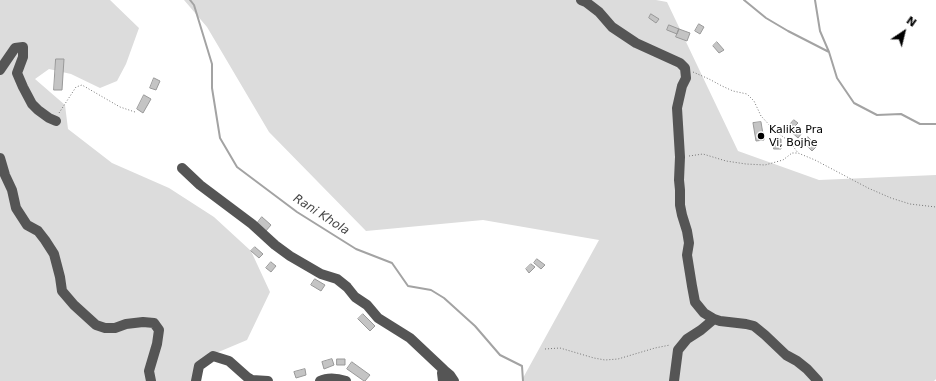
<!DOCTYPE html>
<html>
<head>
<meta charset="utf-8">
<style>
  body { margin:0 }
  #map { position:relative; width:936px; height:381px; overflow:hidden; background:#fff; font-family:"DejaVu Sans",sans-serif }
  canvas { display:block }
  .north { position:absolute; left:884px; top:12px; width:40px; height:40px; -webkit-text-stroke:3px #fff; paint-order:stroke; rotate:35deg; font-size:11px; font-weight:700; line-height:16px; text-align:center; color:#000 }
  .north::after { content:''; display:block; margin:auto; width:14px; height:18px; background:#000; clip-path:polygon(50% 0,100% 100%,50% 72%,0 100%) }
</style>
</head>
<body>
<div id="map">
<canvas width="936" height="381"></canvas>
<div class="north">N</div>
</div>
<script>
const ctx = document.querySelector('canvas').getContext('2d');
ctx.lineJoin = 'round';
function fill(path, color) {
  ctx.fillStyle = color;
  ctx.fill(path, 'evenodd');
}
function trace(path, color, width, dash) {
  ctx.strokeStyle = color;
  ctx.lineWidth = width;
  ctx.lineCap = dash ? 'butt' : 'round';
  ctx.setLineDash(dash || []);
  ctx.stroke(path);
}
function write(font, color, halo, rows, align = 'center') {
  ctx.font = font + ' "DejaVu Sans",sans-serif';
  ctx.lineWidth = 3;
  ctx.setLineDash([]);
  ctx.textBaseline = 'middle';
  ctx.strokeStyle = halo;
  ctx.fillStyle = color;
  for (const [text, x, y, turn = 0] of rows) {
    ctx.save();
    ctx.translate(x, y);
    ctx.rotate((+turn || 0) * Math.PI / 180);
    ctx.textAlign = isNaN(turn) ? turn : align;
    if (halo) ctx.strokeText(text, 0, 0);
    ctx.fillText(text, 0, 0);
    ctx.restore();
  }
}
fill(new Path2D(`
  M0 0H110L139 28 126 64 117 81 100 88 71 74 49 69 35 79 65 105 68 129 112 163 169 188 214 217 251 251 270 292 247 340 209 356 194 381H0Z
  M184 0H656L667 2 738 151 819 180 936 175V379L934 381H523V378L599 240 483 220 366 231 269 132 207 27Z`), '#dcdcdc');
trace(new Path2D(`
  M190 0 194 5 212 64V88L220 138 237 167 297 212 356 249 392 263 408 286 431 290 444 298 475 326 500 355 522 366 523 381
  M744 0 766 18 788 31 829 52 837 78 854 103 877 115 901 114 920 124H936
  M815 0 820 31 829 52`), '#a3a3a3', 2);
const building = new Path2D(`
  M651 14 659 19 656 23 649 18Z
  M699 24 704 27 700 34 695 31Z
  M669 25 679 29 677 34 667 30Z
  M679 29 690 33 687 41 676 37Z
  M717 42 724 50 719 53 713 46Z
  M56 59H64L62 90H54Z
  M154 78 160 81 156 90 150 88Z
  M144 95 151 99 143 113 137 109Z
  M794 120 798 123 795 126 802 133 798 138 787 128Z
  M761 122 764 140 756 141 753 123Z
  M808 137 817 146 812 151 803 142Z
  M774 139H781V149H774Z
  M262 217 271 225 265 232 256 225Z
  M255 247 263 254 259 258 251 251Z
  M537 259 545 265 541 269 534 263Z
  M271 262 276 266 271 272 266 268Z
  M531 264 535 267 529 273 526 269Z
  M315 279 325 285 321 291 311 285Z
  M363 314 375 326 370 331 358 319Z
  M332 359 334 365 324 369 322 362Z
  M337 359H345V365H337Z
  M352 362 370 375 365 381H364L347 369Z
  M305 369 306 375 296 378 294 372Z`);
fill(building, '#c4c4c4');
trace(building, '#999', 1);
trace(new Path2D(`
  M693 72 709 79 722 86 733 91 747 94 754 101 761 116 774 130 790 142 798 153
  M59 113 76 87 82 85 120 107 135 112
  M689 156 703 154 726 161 746 164 765 165 783 160 792 153H798L815 160 868 188 891 198 910 204 936 207
  M545 349 560 348 594 358 605 360 618 359 655 348 670 345`), '#777', 1, [1, 2]);
trace(new Path2D(`
  M581 0 586 2 599 12 612 27 636 43 680 63 685 68 686 78 682 86 677 108 680 157 679 180 680 190V205L682 215 687 231 689 243 687 255 692 286 695 302 704 313 714 319 720 321 746 324 754 326 765 335 786 355 797 361 807 369 818 381
  M0 70 15 48 23 47V57L17 73 23 87 32 104 38 110 49 118 56 121
  M0 158 5 175 12 190 16 208 27 225 38 231 45 240 54 254 60 277 62 291 74 305 96 325 105 328H115L126 324 143 322 154 323 159 330 157 344 149 371 151 381
  M182 168 200 185 252 224 275 245 290 256 321 274 337 279 347 287 355 297 367 305 378 318 410 338 444 370
  M196 381 199 366 213 356 229 361 247 377 252 380 268 381
  M320 381C328 377 337 378 346 381
  M443 381 442 373 444 370 450 375 454 381
  M674 381 678 350 687 339 701 330 714 319`), '#555', 10);
for (const [x, y, r, color] of [
  [761,136,4,"#000"]
]) {
  const dot = new Path2D();
  dot.arc(x, y, r, 0, 2 * Math.PI);
  ctx.fillStyle = color;
  ctx.fill(dot);
  trace(dot, '#fff', 1.5);
}
write('11px', '#000', '#fff', [
  ["Kalika Pra",769,130],
  ["Vi, Bojhe",769,143]
], 'left');
write('italic 12px', '#444', '#fff', [
  ["Rani Khola",321,215,33]
]);
</script>
</body>
</html>
